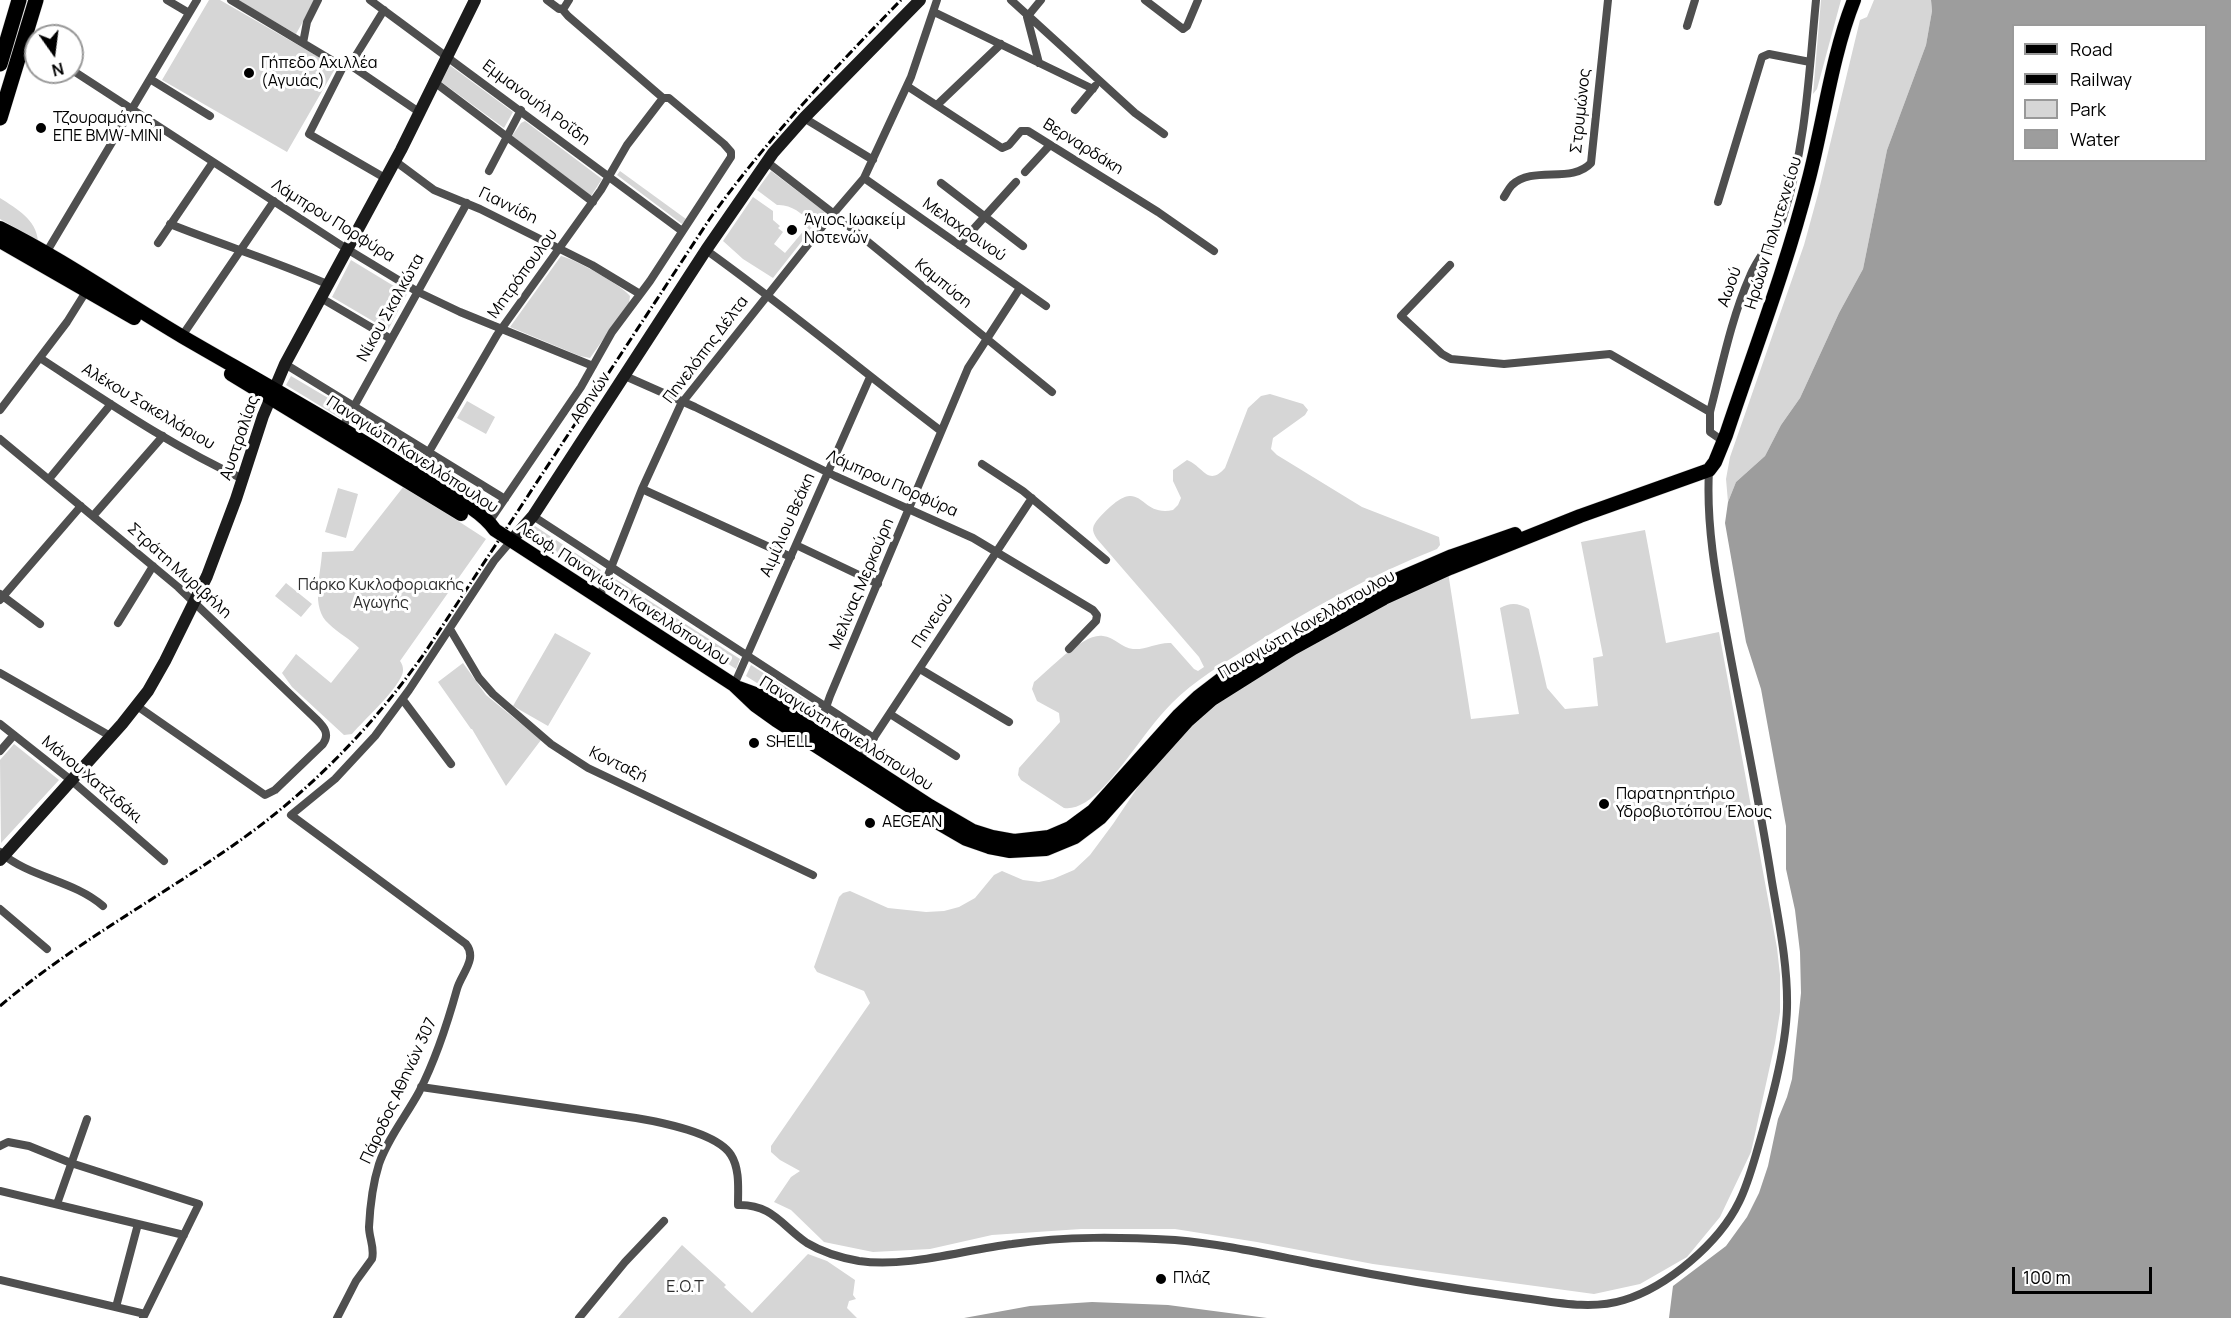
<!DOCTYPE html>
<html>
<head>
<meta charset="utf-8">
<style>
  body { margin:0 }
  #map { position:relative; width:2231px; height:1318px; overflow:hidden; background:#fff; font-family:Manrope,sans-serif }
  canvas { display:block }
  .legend { position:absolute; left:2012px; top:24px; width:195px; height:138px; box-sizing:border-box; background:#fff; border:2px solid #999; margin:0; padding:8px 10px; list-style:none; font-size:18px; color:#000 }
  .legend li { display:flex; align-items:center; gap:12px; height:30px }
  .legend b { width:30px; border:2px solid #999 }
  .north { position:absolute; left:24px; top:24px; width:60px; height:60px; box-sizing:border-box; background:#fff; border:2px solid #999; border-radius:50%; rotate:166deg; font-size:16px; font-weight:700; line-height:24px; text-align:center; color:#000 }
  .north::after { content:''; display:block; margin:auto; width:21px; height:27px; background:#000; clip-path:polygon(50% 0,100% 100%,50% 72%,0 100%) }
  .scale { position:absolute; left:2012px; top:1267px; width:140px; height:27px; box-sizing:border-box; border:3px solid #000; border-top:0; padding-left:8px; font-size:18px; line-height:21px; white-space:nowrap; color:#000; -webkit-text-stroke:4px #fff; paint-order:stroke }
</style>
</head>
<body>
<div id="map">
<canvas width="2231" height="1318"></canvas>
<ul class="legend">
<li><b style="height:8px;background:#000"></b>Road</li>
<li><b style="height:8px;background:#000"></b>Railway</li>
<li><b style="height:16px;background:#d6d6d6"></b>Park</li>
<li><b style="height:16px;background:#9d9d9d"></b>Water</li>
</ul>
<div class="north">N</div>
<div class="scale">100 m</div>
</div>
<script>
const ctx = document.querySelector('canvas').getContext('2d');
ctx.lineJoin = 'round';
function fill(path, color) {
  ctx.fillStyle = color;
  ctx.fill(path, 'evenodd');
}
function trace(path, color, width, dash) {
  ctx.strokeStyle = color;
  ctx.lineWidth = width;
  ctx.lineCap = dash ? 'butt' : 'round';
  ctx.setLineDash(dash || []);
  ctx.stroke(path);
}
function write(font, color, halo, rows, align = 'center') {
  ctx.font = font + ' Manrope,sans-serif';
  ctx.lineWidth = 6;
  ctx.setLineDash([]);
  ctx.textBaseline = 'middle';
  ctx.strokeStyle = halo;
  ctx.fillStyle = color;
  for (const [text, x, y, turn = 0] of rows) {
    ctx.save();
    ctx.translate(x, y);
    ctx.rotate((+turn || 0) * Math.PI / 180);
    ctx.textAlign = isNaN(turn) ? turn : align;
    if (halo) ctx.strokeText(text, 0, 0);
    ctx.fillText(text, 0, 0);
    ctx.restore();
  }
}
fill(new Path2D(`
  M209 0H220L336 67 287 152 162 80Z
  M238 0H315L296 34Z
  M1821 0H1841L1817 89 1813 94Z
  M1874 0H1931L1932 11 1926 45 1887 150 1863 269 1839 313 1800 398 1781 425 1765 456 1736 482 1728 502 1726 479 1730 457 1804 245 1818 194 1860 20 1867 17Z
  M448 64 513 112 504 128 440 81Z
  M525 121 602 179 591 196 512 136 521 123Z
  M620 171 686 219 682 224 617 175Z
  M771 171 825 212 773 278 743 259 723 241 753 197 773 211V220L780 226 778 228 783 232 774 244 785 253 811 222C801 213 791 204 777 205L757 190Z
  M0 198C17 209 36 219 38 241L0 219Z
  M561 256C573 258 623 286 630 296L629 303 590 358 580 356 510 327Z
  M351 260 407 294 388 330 332 297Z
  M291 376 345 408 340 418 286 385Z
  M1270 394 1303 404 1308 410 1305 415 1273 438 1271 449 1277 455 1362 507 1439 537 1440 545 1437 549C1370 575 1307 611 1246 649 1221 665 1194 681 1172 703 1156 719 1143 738 1129 756 1116 773 1088 812 1064 808L1021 780 1018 775 1019 768 1060 722 1059 713 1037 701 1032 689 1034 682C1049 670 1084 632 1103 636 1114 637 1122 648 1133 649 1146 650 1158 642 1171 643L1194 669 1198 671 1204 667 1199 657 1097 539C1091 530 1092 526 1099 518 1144 469 1136 518 1173 510L1178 505 1181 498 1173 481V470L1187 460C1204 467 1208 487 1225 468L1248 408 1261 396Z
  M467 401 495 417 486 434 457 418Z
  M357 415 421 454 417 463 352 424Z
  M433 462 496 503 490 512 427 471Z
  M404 486 486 539 400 661C403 665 404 670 402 675 395 692 365 719 352 734L344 735 292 687 282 673 296 654 331 683 359 648C350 639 338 633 329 624 310 608 321 574 322 552L353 551Z
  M338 488 358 494 346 538 325 532Z
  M535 526 601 570 597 579 529 535Z
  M1645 530 1666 643 1719 632 1777 948 1780 975V1012L1775 1043 1751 1152 1720 1217 1687 1257 1640 1284 1594 1294 1373 1264 1257 1242 1175 1229H1081L992 1235 930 1249 873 1252 824 1242 791 1210 774 1202 791 1177 800 1171 780 1160 771 1152V1146L870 1003 864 991 817 972 814 967 839 897 843 893 850 891 888 908 926 912 944 911 959 907 975 898 994 875 1002 871 1023 880 1039 882 1053 879 1074 870 1090 855 1113 824 1140 784 1170 749 1187 730 1221 700 1342 625 1448 572 1471 719 1519 714 1500 608C1511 602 1518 603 1529 609L1547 688 1565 709 1598 706 1593 658 1603 656 1581 542Z
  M614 578 740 659 736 669 610 587Z
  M286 583 312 604 301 617 275 596Z
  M555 633 591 653 548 726 513 706Z
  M463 663 486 695 541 740 506 786 472 729H471L438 682Z
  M751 665 819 709 815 720 746 676Z
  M832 718 859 736 853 745 828 729Z
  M14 744 59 780 1 843 0 760Z
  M682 1245 726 1285 724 1287 752 1313 806 1256 808 1254 827 1261 855 1280 853 1295 856 1299 849 1301 847 1308 857 1318H618Z`), '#d6d6d6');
fill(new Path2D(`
  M1931 0H2231V1318H1669L1673 1286 1726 1246 1747 1217 1759 1193 1768 1166 1778 1119 1787 1097 1792 1079 1801 993 1800 952 1795 910 1786 869V826L1761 689 1746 642 1725 523 1728 502 1736 482 1765 456 1781 425 1800 398 1839 313 1863 269 1887 150 1926 45 1932 11ZM2014 26H2206V160H2014Z
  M1092 1302 1168 1305 1267 1318H964L1030 1306Z`), '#9d9d9d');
const primary = new Path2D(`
  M0 228C64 260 122 301 183 337 266 385 349 431 429 483 451 496 480 509 495 530L734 685 755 705 776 720 916 810 966 839 989 847 1010 851 1046 849 1075 837 1100 818 1187 721 1212 699 1293 648 1384 598 1450 568 1580 516 1709 470 1715 462 1726 435C1754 351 1786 268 1808 182 1824 122 1831 58 1854 0
  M0 241 134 318
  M231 374 461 514
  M739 688 761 696 930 806 973 831 992 837 1014 841 1049 837 1070 828 1093 811 1179 715 1198 697 1224 677 1373 590 1452 556 1515 534`);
const highway = new Path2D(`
  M0 64 19 0
  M0 118 36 0`);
trace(primary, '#dbdbdb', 15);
trace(highway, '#dbdbdb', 16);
trace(new Path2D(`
  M167 0 189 13
  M231 0 343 67
  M370 0 682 231
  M547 0 559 9 564 8 569 0
  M1011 0 1135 113 1164 134
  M1145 0 1183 29 1187 26 1198 0
  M384 10 350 65 343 67 309 134 385 178
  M934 12 1093 89
  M1687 26 1695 0
  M24 38 36 46
  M303 43 307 22 318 0
  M1039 63 1027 17 1041 0
  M350 65 419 112
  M72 70 347 249 418 292 460 312 593 366
  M150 79 210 116
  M433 81 593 202
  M907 86 1002 148 1009 145 1021 131H1028L1158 212 1214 251
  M937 105 1001 44
  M1075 110 1095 86
  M804 118 873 160
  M395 161 434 190 480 209 592 265 640 294
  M767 162 834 214 1052 392
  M489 171 521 110
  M1025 172 1050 145
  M864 178 1046 306
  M941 183 1023 246
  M1504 197C1506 194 1509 188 1512 185 1533 165 1572 184 1591 163L1608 0
  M1718 202 1762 57 1769 54 1810 62
  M170 224C222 245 276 261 327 284
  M158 243 213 162
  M959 245 1016 182
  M706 250C787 308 862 371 941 431
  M46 253 197 0
  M1450 265 1401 316 1442 354 1451 359 1504 364 1610 354 1710 412
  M321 298 391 339
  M182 336 274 201
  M40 358C106 401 171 446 243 479
  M285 364 505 499
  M625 376 695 407 835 476 973 538 1093 610 1097 615 1096 621 1069 649
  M0 410 67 322 87 290
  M342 428 467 203
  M0 439 178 587 317 720C324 727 330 734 323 744L275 790 265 795 137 706
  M1723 441 1710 432V412C1722 366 1731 319 1750 276 1759 254 1776 239 1783 217 1806 148 1809 72 1816 0
  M982 464 1023 491 1106 560
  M416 474 497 335 601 190 627 145 663 98
  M49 479 111 404
  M642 489 791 557
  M93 516 163 436
  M533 516 874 738
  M489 522 581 387 612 332 650 281 731 157V152L724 144 669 98H663L568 16 562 9
  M796 545 878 584
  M0 594 40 624
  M599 598 642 489 681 404 822 227 864 178 911 77 937 0
  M0 600 81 506
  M118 623 153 566
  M450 629 479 678 493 694 551 744 588 768 813 875
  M920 669 1009 722
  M0 673 112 737
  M734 685 870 377
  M403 700 451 764
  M890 714 956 756
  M0 724 72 781 164 861
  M817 733 830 696 968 368 1020 288
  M0 751 14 735
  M859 760 1032 498
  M0 852C30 878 73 880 103 906
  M0 909 47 949
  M421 1087 636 1118C660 1122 717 1133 731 1155 740 1169 738 1189 738 1205 772 1204 782 1226 807 1243 822 1252 842 1258 859 1261 907 1268 963 1250 1012 1244 1067 1236 1120 1237 1175 1240 1223 1244 1271 1255 1318 1264 1384 1277 1449 1288 1516 1297 1550 1301 1589 1311 1624 1300 1667 1287 1719 1243 1739 1202 1747 1186 1752 1168 1757 1151 1769 1110 1786 1051 1787 1008 1788 966 1779 923 1772 882 1759 798 1741 715 1726 632 1716 578 1706 525 1709 470
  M0 1146 8 1142 29 1146 71 1163 199 1204 143 1318
  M0 1191 184 1235
  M57 1204 87 1119
  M0 1280 145 1314
  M116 1307 138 1224
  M337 1318 356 1281 372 1259C375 1248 369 1238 369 1227 370 1207 373 1183 379 1164 388 1138 406 1116 419 1092 436 1059 447 1025 457 989 461 974 478 959 466 944L291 815 335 779 375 736 409 690 494 561 511 541
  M579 1318 625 1262 664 1221`), '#4f4f4f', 8);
trace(new Path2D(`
  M511 541 533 516 706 250 773 153 804 118 920 0
  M0 860 122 724 148 691 165 661 207 576 236 499 263 416 285 364 401 150 475 0`), '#1c1c1c', 12);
trace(primary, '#000', 14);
trace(highway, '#000', 15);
trace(new Path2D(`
  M0 1006C80 938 174 890 257 828 323 778 379 718 426 651L709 220C766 140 833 70 901 0`), '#000', 3, [9, 3, 1.5, 3]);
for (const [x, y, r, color] of [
  [249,73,6,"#000"],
  [41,128,6,"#000"],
  [792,230,6,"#000"],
  [754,743,6,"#000"],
  [1604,804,6,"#000"],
  [870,823,6,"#000"],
  [1161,1279,6,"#000"]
]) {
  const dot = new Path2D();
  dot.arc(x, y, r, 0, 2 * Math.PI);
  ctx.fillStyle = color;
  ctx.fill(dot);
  trace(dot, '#fff', 2);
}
write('16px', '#000', '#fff', [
  ["Γήπεδο Αχιλλέα",261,64],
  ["(Αγυιάς)",261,82],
  ["Τζουραμάνης",53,119],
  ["ΕΠΕ BMW-MINI",53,137],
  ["Άγιος Ιωακείμ",804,221],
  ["Νοτενών",804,239],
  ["SHELL",766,743],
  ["Παρατηρητήριο",1616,795],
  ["Υδροβιοτόπου Έλους",1616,813],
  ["AEGEAN",882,823],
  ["Πλάζ",1173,1279]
], 'left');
write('16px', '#000', '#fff', [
  ["Εμμανουήλ Ροΐδη",536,103,37],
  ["Στρυμώνος",1581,111,-84],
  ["Βερναρδάκη",1083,147,32],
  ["Γιαννίδη",508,206,26],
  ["Λάμπρου Πορφύρα",333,221,32],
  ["Μελαχροινού",964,230,35],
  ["Ηρώων Πολυτεχνείου",1774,233,-73],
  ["Μητρόπουλου",523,274,-54],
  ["Καμπύση",943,284,39],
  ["Αωού",1730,287,-70],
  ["Νίκου Σκαλκώτα",391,308,-61],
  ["Πηνελόπης Δέλτα",706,350,-53],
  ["Αθηνών",591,398,-56],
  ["Αλέκου Σακελλάριου",148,407,31],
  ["Αυστραλίας",240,438,-71],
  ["Παναγιώτη Κανελλόπουλου",412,455,33],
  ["Λάμπρου Πορφύρα",892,484,24],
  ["Αιμίλιου Βεάκη",788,525,-66],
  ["Στράτη Μυριβήλη",179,571,42],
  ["Μελίνας Μερκούρη",862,584,-67],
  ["Λεωφ. Παναγιώτη Κανελλόπουλου",623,594,33],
  ["Πηνειού",933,621,-57],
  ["Παναγιώτη Κανελλόπουλου",1307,625,-30],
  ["Παναγιώτη Κανελλόπουλου",846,734,32],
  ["Κονταξή",618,765,26],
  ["Μάνου Χατζιδάκι",92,780,40],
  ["Πάροδος Αθηνών 307",399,1091,-65]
]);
write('16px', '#2d2d2d', '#fff', [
  ["Πάρκο Κυκλοφοριακής",381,586],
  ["Αγωγής",381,604],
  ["E.O.T",685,1288]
]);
</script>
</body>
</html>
